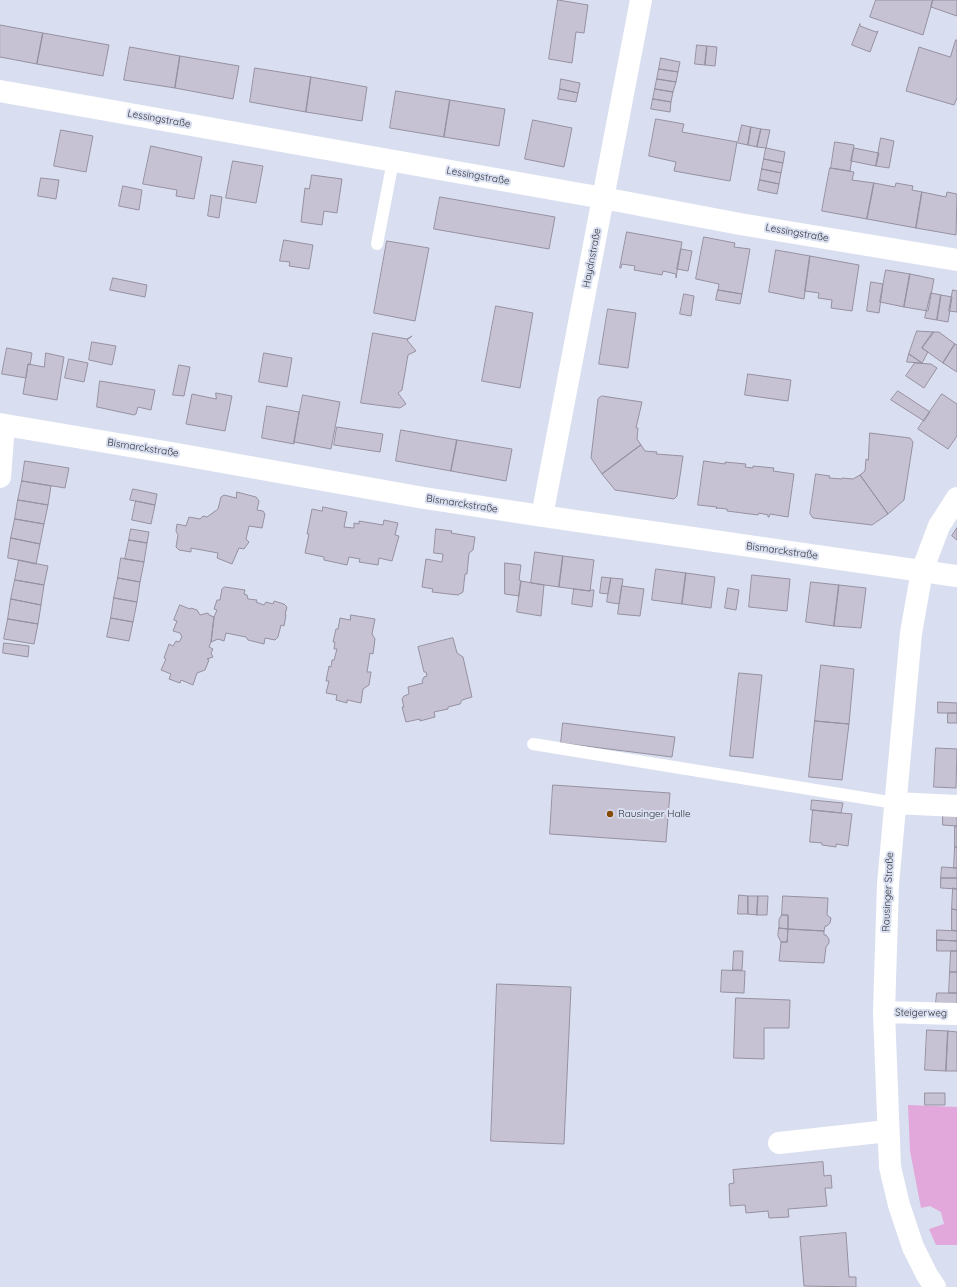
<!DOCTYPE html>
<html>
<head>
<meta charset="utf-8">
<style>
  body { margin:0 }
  canvas { display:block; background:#d9dff0 }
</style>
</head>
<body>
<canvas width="957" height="1287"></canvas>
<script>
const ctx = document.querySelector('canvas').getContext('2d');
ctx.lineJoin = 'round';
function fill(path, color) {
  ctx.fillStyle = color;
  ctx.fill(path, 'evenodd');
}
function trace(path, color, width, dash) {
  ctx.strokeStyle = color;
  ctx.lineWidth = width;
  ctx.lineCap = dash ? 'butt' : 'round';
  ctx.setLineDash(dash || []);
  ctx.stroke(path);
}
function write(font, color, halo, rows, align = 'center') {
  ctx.font = font + ' Quicksand,sans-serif';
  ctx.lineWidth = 4;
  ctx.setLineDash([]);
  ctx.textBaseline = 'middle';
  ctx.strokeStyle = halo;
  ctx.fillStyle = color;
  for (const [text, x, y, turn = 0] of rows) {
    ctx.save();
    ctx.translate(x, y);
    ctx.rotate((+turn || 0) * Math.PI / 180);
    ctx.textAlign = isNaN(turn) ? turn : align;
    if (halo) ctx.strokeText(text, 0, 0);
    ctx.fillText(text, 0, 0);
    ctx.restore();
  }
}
fill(new Path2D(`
  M908 1105 957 1107V1245H936L929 1229 944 1224 941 1212 930 1206 921 1208 910 1151Z`), '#e2a7db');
const building = new Path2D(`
  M558 0 588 5 584 33 576 32 572 63 549 59Z
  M876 0H933L923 35 870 17Z
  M933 0H957V16L931 7Z
  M860 24V26L876 32 878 31 870 52 852 45Z
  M0 25 43 33 37 64 0 57Z
  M43 33 109 45 103 76 37 64Z
  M956 40H957V98L954 105 906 91 919 47 950 57Z
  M697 45 707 46 705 65 695 64Z
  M707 46 717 47 715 66 705 65Z
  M130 47 180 56 175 88 124 80Z
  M180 56 239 66 233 99 175 88Z
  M661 58 680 62 678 72 659 69Z
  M255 68 311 77 306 112 250 102Z
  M659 69 678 72 676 82 657 79Z
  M311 77 367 87 362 121 306 112Z
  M561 79 580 83 578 93 560 89Z
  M657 79 676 82 673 92 655 89Z
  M560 89 578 93 576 102 558 99Z
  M655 89 673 92 671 102 653 99Z
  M396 91 450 100 444 137 390 128Z
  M653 99 671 102 670 112 651 109Z
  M450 100 505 109 499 146 444 137Z
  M656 119 684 124 682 132 737 142 730 181 674 171 676 162 649 156Z
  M533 120 572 128 564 167 525 159Z
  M742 125 751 127 748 145 738 143Z
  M751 127 761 129 757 147 748 145Z
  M761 129 770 130 766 148 757 147Z
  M61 130 93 136 86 172 54 166Z
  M881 138 894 141 889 168 876 166Z
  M835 142 854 145 850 171 831 168Z
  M151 146 202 157 194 199 176 196 177 190 143 184Z
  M766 148 785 152 783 163 764 159Z
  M854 148 879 153 876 166 851 161Z
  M764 159 783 163 781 173 762 169Z
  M233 161 263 166 256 203 226 198Z
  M830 168 854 172 852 180 874 183 867 219 822 211Z
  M762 169 781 173 779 184 760 180Z
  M312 175 342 179 337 213 324 211 322 225 301 222 305 188 309 189Z
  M41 178 59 180 56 199 38 196Z
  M760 180 779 184 777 194 758 190Z
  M874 183 895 187 896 183 913 186 912 190 922 192 916 228 867 219Z
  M123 186 142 190 139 210 119 206Z
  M922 192 946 197 947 192 957 194 956 235 916 228Z
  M211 195 222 197 219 218 208 216Z
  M440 197 555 217 549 249 434 229Z
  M627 232 682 242 676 278V274L663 271 662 275 634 270 635 266 622 264 621 268H620Z
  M704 237 735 243 734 247 750 249 742 294 718 290 719 284 696 279Z
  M284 240 313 245 309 269 289 266 290 262 280 261Z
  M387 241 429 248 415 321 374 313Z
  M681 249 692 251 688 271 677 269Z
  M776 250 810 256 804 299 769 292Z
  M810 256 859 265 852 311 831 308 832 300 818 298 819 293 805 291Z
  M886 270 910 274 904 307 880 302Z
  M910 274 934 279 928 311 904 307Z
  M113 278 147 285 145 297 110 290Z
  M871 282 883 284 879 313 867 311Z
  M718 290 742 294 740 304 716 300Z
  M953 290 957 291V312L949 311Z
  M931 293 941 295 937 320 925 318Z
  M684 294 694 296 691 316 680 314Z
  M941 295 952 297 948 322 937 320Z
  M496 306 533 313 520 388 482 381Z
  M608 309 636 313 628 368 599 364Z
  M917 331 934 332 922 348 928 352 922 363 909 354Z
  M933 332H939L955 344 943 363 922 348Z
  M373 333 407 339 412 336 407 340 416 351 408 355 402 390 398 393 406 404 400 408 361 403Z
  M92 342 116 346 112 365 89 360Z
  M955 344 957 345V372L943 363Z
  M7 348 32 353 30 365 28 364 26 378 2 374Z
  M46 353 64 357 57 400 23 394 28 364 44 367Z
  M264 353 292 358 287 387 259 382Z
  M909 354 922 363 907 362Z
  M69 359 88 363 84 382 65 378Z
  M915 363 931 364 937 368 924 388 906 376Z
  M179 365 190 367 184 396 173 395Z
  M748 374 791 380 788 401 745 395Z
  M100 381 155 390 151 410 138 407 136 414 134 415 97 407Z
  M898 391 930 412 924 421 891 400Z
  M216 393 232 396 225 431 186 424 192 394 216 399Z
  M942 394 957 404V436L948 449 918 429Z
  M303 395 340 402 331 449 294 442Z
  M602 396 642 402 636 428H638L637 439 641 445 602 474 591 458 598 399Z
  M267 406 299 412 294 444 262 438Z
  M337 427 383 434 380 452 334 445Z
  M401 430 457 440 451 471 396 461Z
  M870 433 910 438 913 442 904 500 888 514 860 475 865 471 866 459 868 460Z
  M457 440 512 449 506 481 451 471Z
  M641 445 645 451 657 452 656 454 683 456 677 496 674 499 615 490 602 474Z
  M25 461 69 468 65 488 22 481Z
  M704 461 725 464V462L746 464 745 467 753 468V466L774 468 773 471 794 474 788 517 770 514 769 517H768V515L759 513 758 515 727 511V509L717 508 716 509 717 507 698 505Z
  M816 474 830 476 829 478 842 479V478L853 479 860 475 888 514 872 525 813 518 810 514Z
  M22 481 51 486 48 505 18 500Z
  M133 489 157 494 155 505 130 500Z
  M237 492 256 497 259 501 257 510 263 511 265 514 262 528 249 526 246 539 249 542 244 549 239 548 232 564 217 558 218 553 191 548V552L179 550 176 547 178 535 176 531 177 524 186 526 189 517 200 519 203 516 207 517 218 509 221 497 224 495 236 498Z
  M18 500 48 505 44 524 15 519Z
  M136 501 155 505 151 524 132 520Z
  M323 507 347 512 344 527 354 528V523L359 524V521L383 525 384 520 398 523 395 535 399 536 392 561 379 558 378 565 359 562 360 559 349 557 347 565 324 560V557L305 553 309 534H307L312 509 322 511Z
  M15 519 44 524 40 544 11 538Z
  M957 528V540L952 536Z
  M131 529 149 532 147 543 129 540Z
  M436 529 452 531 451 533 475 537 473 550 469 553 467 574H465L463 592 458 595 432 592 433 589 422 587 426 559 442 562 443 554 434 553Z
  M11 538 40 544 36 564 8 558Z
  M129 540 147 543 144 562 125 559Z
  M535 552 563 556 559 587 531 583Z
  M563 556 594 560 590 591 559 587Z
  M121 558 144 562 140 582 118 578Z
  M19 560 48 566 44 585 15 580Z
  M505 563 521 565 519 580 521 581 519 596 505 594Z
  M656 569 686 573 682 604 652 600Z
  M686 573 715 577 711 608 682 604Z
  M752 575 790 579 787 611 749 607Z
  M602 577 611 578 608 594 600 593Z
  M118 578 140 582 137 602 114 598Z
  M611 578 623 579 619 604 607 602Z
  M15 580 44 585 41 605 11 599Z
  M521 581 544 585 541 616 517 612Z
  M811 582 839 585 834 626 806 622Z
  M839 585 866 588 861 628 834 626Z
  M622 586 644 589 640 616 618 614Z
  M225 587 245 590 244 594 247 595 248 599 257 600 256 602 264 605 266 602 273 604 274 601 284 604 287 607 285 615H286L284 626 281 625 278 637 275 640 265 638 264 644 248 640 246 637 226 633 224 641 218 639 211 642 214 617 217 610 214 609 217 600H220L222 589Z
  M728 588 739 590 736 610 725 608Z
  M574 589 590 591V590H594L592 607 572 604Z
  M114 598 137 602 133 622 111 618Z
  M11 599 41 605 38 624 8 619Z
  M180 605 190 609 191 608 197 610 200 615 208 613 209 615 214 617 211 642 209 647 213 649 211 653 213 657 207 659 209 660 205 670 197 673 193 685 181 680 180 683 169 679 171 674 161 670 166 659 164 658 169 644 173 646 176 641 179 642 182 637 180 633 173 631 177 621 174 620Z
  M351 615 375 619 372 634 375 639 373 654 370 653 367 672H371L369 685 363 689 361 703 347 700V703L336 700 337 695 326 693 329 681H326L329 666 331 667 332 660H334L337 649H334L335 642H333L336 629H338L340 618 350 620Z
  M111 618 133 622 129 641 107 637Z
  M8 619 38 624 34 644 4 639Z
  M453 638 457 653 463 657 472 697 462 700 460 704 448 707V709L434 712 435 717 420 721V719L406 722 402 707H404L402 699 404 696 409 694 408 687 423 683 422 681 424 677 427 676 426 672H424L418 647Z
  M4 643 29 646 28 657 3 653Z
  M821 665 854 669 849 724 815 721Z
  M739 673 762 675 753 758 730 756Z
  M938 702 957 703V713H938Z
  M948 713H957V723H948Z
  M815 721 849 724 842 780 809 777Z
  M563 723 675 737 672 757 561 743Z
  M936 748 957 749 956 788 934 787Z
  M553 785 670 793 666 842 550 834Z
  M812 800 843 803 841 813 811 810Z
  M813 810 852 814 848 846 836 844V847L822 845V843L810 842Z
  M943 815 957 816V826L943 825Z
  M955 826H957V847H955Z
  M955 847H957V868H954Z
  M942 867 957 868V878H941Z
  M941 878H957V889L941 888Z
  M953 888 957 889V910L952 909Z
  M739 895 748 896V914H738Z
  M748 896H758L757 915 748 914Z
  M758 896H768L767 915H757Z
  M783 896 828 898 827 915 831 918 830 923 827 926H825L824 931 788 929V915H782Z
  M952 909 957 910V931L952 930Z
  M782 915H788V929L779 928V920Z
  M779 928 788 929 787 942H781L778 936Z
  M788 929 824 931V935H826L829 939V943L826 947 824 963 779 961 781 942H787Z
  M937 930 957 931V941L937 940Z
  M937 940 957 941V951H937Z
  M734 951H743L742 970H733Z
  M951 951H957V972H950Z
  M722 970 745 971 744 993 721 992Z
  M950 972H957V993H949Z
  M497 984 571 987 564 1144 491 1141Z
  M937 993H957V1004L936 1003Z
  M736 998 790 1000 789 1028H764V1059L734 1058Z
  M927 1030 948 1031 946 1071 925 1070Z
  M948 1031 957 1032V1071H946Z
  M925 1093H945V1105H925Z
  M823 1162 824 1176 831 1175 832 1188H825L827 1206 788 1209 789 1217 769 1218 768 1211 746 1213 745 1205 730 1206 729 1184 734 1183 733 1170Z
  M846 1233 849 1277H856V1287L804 1286 800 1237Z`);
fill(building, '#c7c2d3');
trace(building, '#9691a1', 1);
trace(new Path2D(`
  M377 244 393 161
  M533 744 895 803`), '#fff', 12);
trace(new Path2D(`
  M0 91 603 198 740 224 957 260
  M0 424 177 454 424 498 542 516 957 576
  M0 477 4 425
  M542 516 641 0
  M895 803 957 806
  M884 1012 957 1014
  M779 1143 888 1131
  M935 1287 927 1275 913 1247 899 1205 890 1167 884 1012 888 884 911 633 922 571 939 526 957 498`), '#fff', 22);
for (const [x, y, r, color] of [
  [610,814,4,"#864b05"]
]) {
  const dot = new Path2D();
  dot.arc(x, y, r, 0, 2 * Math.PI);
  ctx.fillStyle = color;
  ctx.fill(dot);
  trace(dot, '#d9dff0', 1.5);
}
write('10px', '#34363d', '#d9dff0', [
  ["Lessingstraße",159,119,10],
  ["Lessingstraße",478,176,10],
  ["Lessingstraße",797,233,10],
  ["Haydnstraße",592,258,-79],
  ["Bismarckstraße",143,448,9],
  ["Bismarckstraße",462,504,9],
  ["Bismarckstraße",782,551,8],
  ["Rausinger Straße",888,892,-87],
  ["Steigerweg",921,1013,1]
]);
write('10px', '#34363d', '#d9dff0', [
  ["Rausinger Halle",618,814]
], 'left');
</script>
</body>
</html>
